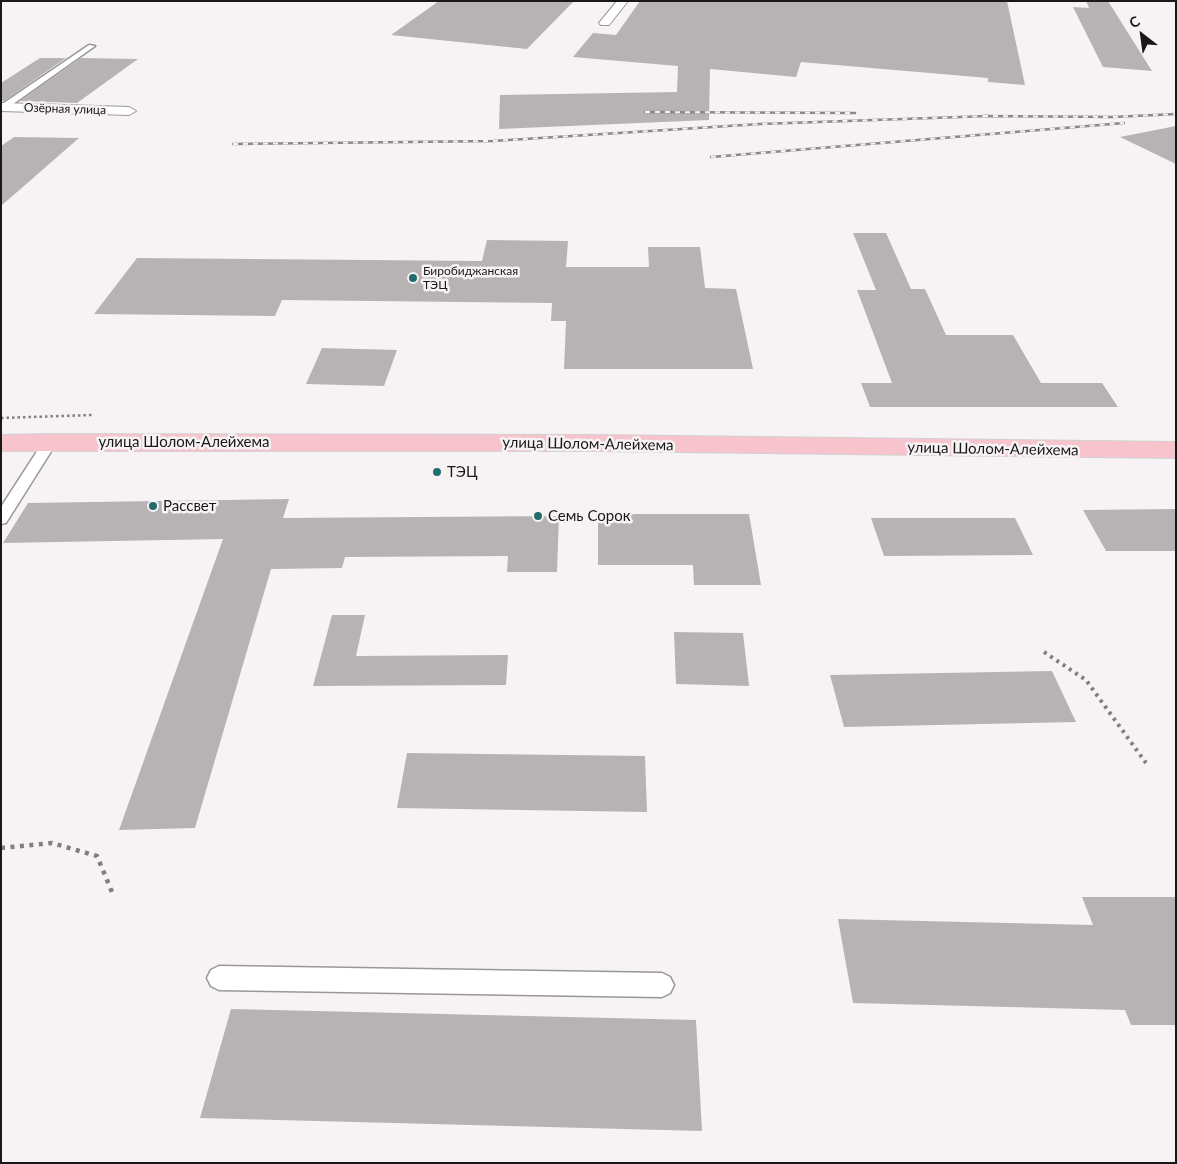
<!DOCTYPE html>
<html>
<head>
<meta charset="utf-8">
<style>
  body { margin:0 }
  #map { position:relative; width:1177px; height:1164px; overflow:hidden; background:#f7f3f4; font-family:Lato,sans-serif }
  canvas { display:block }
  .frame { position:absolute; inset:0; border:2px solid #191818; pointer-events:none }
  .north { position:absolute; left:1117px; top:10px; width:50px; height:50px; -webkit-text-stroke:4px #f7f3f4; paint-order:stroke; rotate:330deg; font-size:14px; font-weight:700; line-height:20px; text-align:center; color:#191818 }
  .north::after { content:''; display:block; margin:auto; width:18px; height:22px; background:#191818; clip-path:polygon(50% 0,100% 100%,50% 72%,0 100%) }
</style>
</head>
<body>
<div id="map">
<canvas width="1177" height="1164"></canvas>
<div class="frame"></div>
<div class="north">С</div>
</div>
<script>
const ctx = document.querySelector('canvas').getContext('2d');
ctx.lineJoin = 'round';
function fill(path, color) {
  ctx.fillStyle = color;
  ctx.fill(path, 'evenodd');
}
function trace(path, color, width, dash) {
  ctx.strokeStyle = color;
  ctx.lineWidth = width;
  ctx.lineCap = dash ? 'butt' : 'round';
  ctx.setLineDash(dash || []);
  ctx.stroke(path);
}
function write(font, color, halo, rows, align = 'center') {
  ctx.font = font + ' Lato,sans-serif';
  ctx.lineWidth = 5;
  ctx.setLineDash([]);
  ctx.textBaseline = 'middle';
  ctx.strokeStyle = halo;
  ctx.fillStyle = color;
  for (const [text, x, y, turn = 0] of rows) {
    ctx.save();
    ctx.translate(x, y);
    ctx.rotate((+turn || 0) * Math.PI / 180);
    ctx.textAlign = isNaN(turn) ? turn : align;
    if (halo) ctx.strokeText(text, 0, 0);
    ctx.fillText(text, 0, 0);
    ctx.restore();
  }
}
fill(new Path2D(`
  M439 1H574L527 49 391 35Z
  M640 1H1007L1025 85 988 82V78L801 62 796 77 710 69 709 120 499 129 500 95 677 92 678 66 573 57 593 33 616 35Z
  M1086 1H1108L1152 71 1103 67 1073 7 1089 8Z
  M40 58H66L4 101H1V83Z
  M81 58 138 59 77 103 20 101Z
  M1176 126V164L1120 137Z
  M14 137 79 138 1 206V146Z
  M853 233H886L911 289H925L946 335H1013L1041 383H1102L1118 407H870L861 383H892L857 290H876Z
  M487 240 568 241 566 267H649L648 247H700L705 288 736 289 753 369H564L566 321H551L552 303 282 300 275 316 94 314 137 258 482 261Z
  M322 348 397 350 384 386 306 384Z
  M289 499 283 518 559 516 557 572H507L508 556 345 557 342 568 271 569 195 828 119 830 223 539 3 543 28 503Z
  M1176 509V551H1106L1083 510Z
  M598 514H749L761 585H694L693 565H598Z
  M871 518H1015L1033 555 884 556Z
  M332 615H365L356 656 508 655 506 685 313 686Z
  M674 632 743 633 749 686 676 684Z
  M1052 671 1076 722 844 727 830 675Z
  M407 753 645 756 647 812 397 808Z
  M1082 897H1176V1025H1131L1125 1010 853 1003 838 919 1093 925Z
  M231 1009 696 1020 702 1131 200 1118Z`), '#b7b3b4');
const lane = new Path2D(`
  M89 45 95 46 6 109H1V105Z
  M50 438 55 439 57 442 6 523 1 524V507L45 439Z
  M219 966 662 973 670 977 674 985 670 993 662 997 219 990 211 986 207 978 211 970Z`);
const street = new Path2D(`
  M617 1H628L609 25H601L599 23Z
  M1 103 129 107 136 111 129 115 1 111Z`);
const primary = new Path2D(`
  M50 434 595 435 1176 442V458L595 451H1V435Z`);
trace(lane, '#9a9797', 3);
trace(street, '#9a9797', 2);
trace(primary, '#d1d1d1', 2);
trace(new Path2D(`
  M1 418 92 415`), '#817f7f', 2.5, [2.5, 3]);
trace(new Path2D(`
  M1044 652 1086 680 1146 763`), '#817f7f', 4, [3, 4.5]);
trace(new Path2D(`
  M1 848 52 843 97 856 114 897`), '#817f7f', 4.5, [4, 5.5]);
fill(lane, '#fff');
fill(street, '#fff');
fill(primary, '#f7c4cd');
const rail = new Path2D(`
  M645 112 855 113
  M983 116 1113 117 1176 114
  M233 144 493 141 760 124 989 116
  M711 157 1124 123`);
trace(rail, '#8b8889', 2.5);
trace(rail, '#f7f3f4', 2, [5]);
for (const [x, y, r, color] of [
  [413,278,5,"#216d6c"],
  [437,472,5,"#216d6c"],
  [153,506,5,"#216d6c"],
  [538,516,5,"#216d6c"]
]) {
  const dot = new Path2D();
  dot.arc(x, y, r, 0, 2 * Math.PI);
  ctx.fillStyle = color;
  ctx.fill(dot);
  trace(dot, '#f7f3f4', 2);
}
write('12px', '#191818', '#f7f3f4', [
  ["Озёрная улица",65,109,2]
]);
write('12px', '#191818', '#f7f3f4', [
  ["Биробиджанская",423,271],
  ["ТЭЦ",423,285]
], 'left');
write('15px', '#191818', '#f7f3f4', [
  ["улица Шолом-Алейхема",184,442],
  ["улица Шолом-Алейхема",588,444,1],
  ["улица Шолом-Алейхема",993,449,1]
]);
write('15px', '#191818', '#f7f3f4', [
  ["ТЭЦ",447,472],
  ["Рассвет",163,506],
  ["Семь Сорок",548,516]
], 'left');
</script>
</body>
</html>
